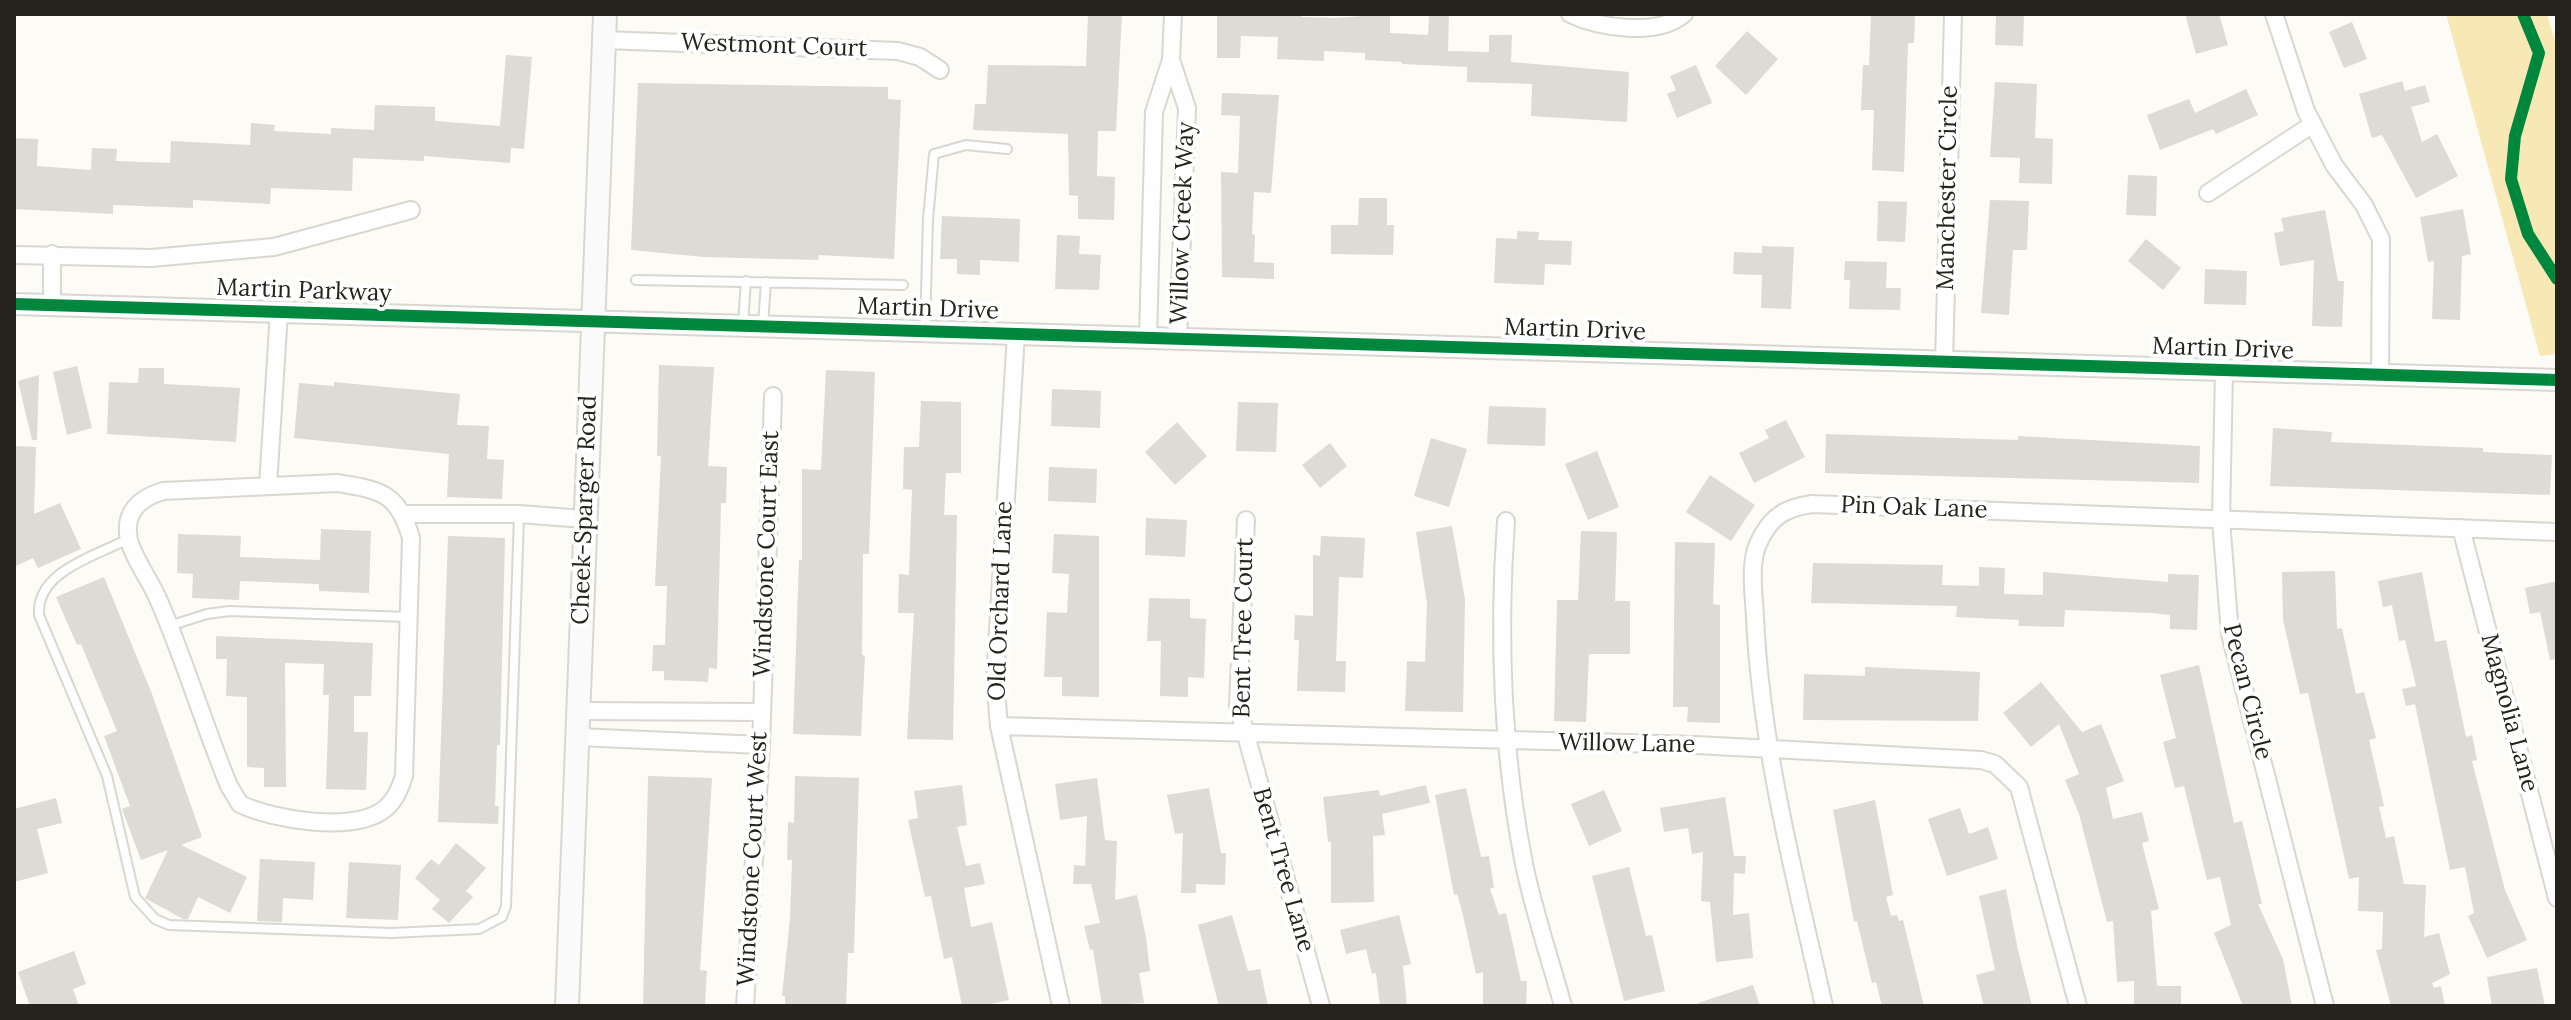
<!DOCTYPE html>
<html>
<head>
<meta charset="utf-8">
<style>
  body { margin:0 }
  #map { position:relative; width:2571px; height:1020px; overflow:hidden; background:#fcfbf6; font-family:Lora,serif }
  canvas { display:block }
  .frame { position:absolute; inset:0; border:16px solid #25231c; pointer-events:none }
</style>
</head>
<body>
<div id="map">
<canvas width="2571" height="1020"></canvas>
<div class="frame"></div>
</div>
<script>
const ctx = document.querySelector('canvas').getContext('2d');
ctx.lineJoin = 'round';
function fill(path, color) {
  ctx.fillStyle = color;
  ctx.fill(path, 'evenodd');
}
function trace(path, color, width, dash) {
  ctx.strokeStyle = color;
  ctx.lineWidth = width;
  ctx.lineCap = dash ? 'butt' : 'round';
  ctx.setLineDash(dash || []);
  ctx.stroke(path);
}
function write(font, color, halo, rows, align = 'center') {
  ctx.font = font + ' Lora,serif';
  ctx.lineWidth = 8;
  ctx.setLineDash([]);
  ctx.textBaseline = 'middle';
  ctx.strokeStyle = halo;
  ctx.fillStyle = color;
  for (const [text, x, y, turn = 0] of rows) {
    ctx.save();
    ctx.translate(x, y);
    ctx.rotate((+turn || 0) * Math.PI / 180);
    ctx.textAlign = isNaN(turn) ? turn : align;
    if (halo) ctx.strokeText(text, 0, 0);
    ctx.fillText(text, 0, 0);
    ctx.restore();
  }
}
fill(new Path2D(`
  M2446 14H2547L2557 48V354L2540 356Z`), '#f8e8b6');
fill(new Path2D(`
  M1088 14H1122L1116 131H1098L1097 176 1115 177 1114 220 1078 219V196L1069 195 1068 134 973 130 975 104H986L988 65 1086 66Z
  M1217 14H1302L1301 17 1337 18 1390 14V33L1428 35 1429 14H1449L1448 51 1489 52V35H1512L1511 62 1629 72 1627 122 1531 116 1532 84 1467 82V67L1402 64V62L1365 60V53L1324 51V61L1277 59 1278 37 1241 36 1240 58H1217Z
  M1871 14H1915L1914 43H1908L1904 172 1872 170 1874 110H1861L1863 65H1869Z
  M1996 14H2024L2023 46 1995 45Z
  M2185 14H2219L2228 45 2196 54Z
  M2352 22 2367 59 2344 68 2329 32Z
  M1747 31 1778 59 1746 95 1715 66Z
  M506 55 532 57 524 149 511 148 510 163 424 156V161L353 158 352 191 271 188 270 204 193 200V208L113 205V214L14 209V138L38 139 37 166 91 170 92 148 117 149 116 161 170 163 171 141 250 145 251 123 275 125 274 131 331 134V128L374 130 375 105 435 107V121L500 126Z
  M1696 65 1712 103 1677 118 1667 94 1676 90 1670 76Z
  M2402 81 2405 91 2425 85 2430 102 2411 107 2422 142 2437 134 2458 176 2416 198 2382 135 2372 138 2359 94Z
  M1995 82 2037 84 2035 138 2053 139 2052 184 2019 183 2020 158 1990 157Z
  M638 83 888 87V99L901 100 894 259 819 255 818 260 704 257 631 250Z
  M2246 89 2258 115 2216 134 2213 129 2160 150 2147 115 2189 99 2195 113Z
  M1222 93 1279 95 1271 193 1254 192 1252 234 1255 235 1254 262 1274 263V279L1222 277 1221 172 1238 173 1240 116 1221 115Z
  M2128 175 2157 176 2156 216 2126 215Z
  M1359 198H1387V225H1394L1393 255 1331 254V225H1358Z
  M1990 200 2029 201 2027 250H2013L2009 315 1981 313Z
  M1878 201 1907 202 1905 242 1877 241Z
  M2463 209 2471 254 2462 256 2460 320 2432 319 2434 261 2428 262 2420 217Z
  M2325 210 2338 281H2344L2342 327 2312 326 2314 260 2280 266 2274 233 2284 231 2281 218Z
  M942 216 1020 219 1019 262 980 260V275L957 274V259H940Z
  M1517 231 1539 232 1538 240 1572 241 1571 265 1545 264 1544 285 1494 283 1496 238 1517 239Z
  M1057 235 1080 236 1079 254 1101 255 1099 290 1055 289Z
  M2146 239 2181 268 2163 290 2128 261Z
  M1762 246 1794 247 1791 309 1761 308 1762 275 1733 274 1734 252 1762 253Z
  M1845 261 1887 262 1886 288H1901L1900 310 1849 309 1850 280H1844Z
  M2205 269 2247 271 2246 305 2204 304Z
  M659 365 714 367 708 466 727 467 726 503H721L717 669 709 668 708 682 664 680V671H652L653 645H665L667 586H655L661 456H657Z
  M77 366 92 428 67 435 53 372Z
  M139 368H164V384L240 388 236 442 107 434 109 382 138 383Z
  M826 370 875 372 869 554H863L862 655 865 656 861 736 793 734 799 560H802V469L821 470Z
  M39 375 37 440H32L18 381Z
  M334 382 460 394 457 425 489 426 487 459 504 460 502 499 447 497 449 454 294 438 299 383 334 386Z
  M1052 389 1101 391 1100 428 1051 426Z
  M921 401 961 402V473H946L944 515H957L953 740 907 739 914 613H898L899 574 909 575 912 490 903 489 904 447H919Z
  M1238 402 1278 403 1276 452 1236 451Z
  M1489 406 1546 408 1545 446 1487 444Z
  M1786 420 1805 457 1754 483 1739 453 1769 438 1765 430Z
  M1177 422 1207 456 1175 485 1145 452Z
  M2273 428 2332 432 2331 442 2483 448V452L2552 455 2550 495 2270 486Z
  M1826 434 2018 440V436L2200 446 2199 483 1825 473Z
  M1431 438 1467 449 1449 507 1414 496Z
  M1330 443 1347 466 1320 488 1302 465Z
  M14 446 36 447 34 514 60 503 81 549 38 568 33 558 14 567Z
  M1597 451 1619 507 1588 520 1565 464Z
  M1049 467 1097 469 1096 503 1048 501Z
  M1710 475 1755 505 1731 541 1686 512Z
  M1146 518 1187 520 1185 557 1145 555Z
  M1452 526 1465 599 1463 712 1405 711 1407 661 1425 662 1427 604 1416 532Z
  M321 529 371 531 369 593 319 591V584L240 581 239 600 192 598 193 574 177 573 178 534 241 536 240 557 320 560Z
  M1581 531 1617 532 1615 601H1630V654H1589L1586 722 1554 721 1557 600H1578Z
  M1054 534 1099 536V697L1062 696V677H1044L1047 612 1067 613 1069 574 1052 573Z
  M448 536 505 538 500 745H497L495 806H499L498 824 438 822Z
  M1321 536 1365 538 1363 578 1339 577 1336 661H1346L1345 692 1297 691 1299 640H1294L1295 615 1313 616V555L1320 556Z
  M1675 542 1715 543 1713 604 1720 605V723L1687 722 1688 707H1673Z
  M1813 563 1943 565 1942 585 1979 586V567L2005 568 2004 594 2043 595V572L2168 582V574L2199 575 2197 630 2170 629V615L2153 613 2065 610 2064 627 2018 626 2019 620 1956 617 1957 606 1811 603Z
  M2335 571 2337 629 2342 628 2356 694 2364 692 2376 738 2369 740 2384 806 2379 807 2386 838 2394 836 2404 884 2426 885 2424 937 2439 933 2450 974 2432 983 2434 988 2441 986 2445 1006H2391L2376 950 2382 949 2383 912 2358 911 2359 877 2349 879 2308 693 2300 694 2283 620 2282 572Z
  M2422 572 2435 642 2446 640 2466 737 2472 735 2477 760 2472 761 2505 890 2527 940 2487 958 2468 916 2474 913 2465 867 2450 870 2415 704 2406 706 2402 689 2416 686 2405 640 2399 641 2392 605 2383 607 2378 581Z
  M104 577 152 694 202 837 181 845 247 877 230 913 198 897 188 919H183L145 898 168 850 141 860 122 809 130 806 104 736 117 731 81 644 77 645 56 597Z
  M2557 581V659L2550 660 2540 612 2530 614 2525 588Z
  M1149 598 1190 599V618L1206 619 1204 678 1188 677V697L1160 696 1161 641H1147Z
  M216 636 373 643 371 696H354V732H368L366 790 326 789 329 695H323L324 664 285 663 286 787H264V768L247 767V697L226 696 227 659H216Z
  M2199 665 2234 823 2242 821 2262 904H2258L2283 959 2292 1006H2243L2214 933 2231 925 2220 877 2207 880 2184 786 2175 788 2163 742 2176 738 2160 675Z
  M1865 667 1980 672 1978 721 1803 720 1804 674 1865 676Z
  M2041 682 2082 732 2101 724 2124 781 2106 788 2113 819 2142 812 2149 841 2142 843 2159 909 2151 911 2157 986H2181V1006H2134V981L2117 982 2113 921 2107 922 2079 814 2065 780 2079 774 2059 724 2031 747 2003 713Z
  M648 776 712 778 700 970 707 971 705 1006H643Z
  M795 776 859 778 854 953H848L846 1006H785V996H782L790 918 792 860H787L788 822 794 823Z
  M1097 778 1105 840 1117 841 1115 900 1137 895 1146 937 1150 971 1139 973 1144 1003 1102 1006 1093 949 1090 950 1084 926 1100 923 1091 884H1073L1074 865 1085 866 1087 816 1060 820 1055 784Z
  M962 785 967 825 957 827 966 866 980 863 985 884 964 888 971 927 992 922 1009 1000 982 1006H962L952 957 944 959 931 896 925 897 908 820 918 818 914 791Z
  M1426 785 1430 803 1382 814 1385 835 1373 836 1374 902 1331 903V842H1328L1323 797 1379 790 1380 796Z
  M1209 788 1221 853H1226L1225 885 1196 884V893H1181L1183 833 1175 834 1167 795Z
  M1466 788 1481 857 1489 856 1494 887 1490 889 1499 915 1506 913 1521 981H1527L1526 1006H1483V972L1476 974 1462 911 1457 894 1454 895 1435 795Z
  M1604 790 1622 831 1589 846 1571 804Z
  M1725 797 1734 856H1746L1745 874 1734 873 1733 915 1749 913 1753 958 1716 962 1710 902 1701 901 1703 852 1692 854 1688 828 1664 832 1660 808Z
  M56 798 62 823 37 829 48 873 14 882V809Z
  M1875 800 1893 895 1886 897 1891 916 1897 915 1899 921 1903 920 1924 1006H1882L1876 982 1872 983 1857 921 1854 922 1833 810Z
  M1960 808 1969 834 1988 827 1998 859 1947 876 1928 819Z
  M456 843 486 868 466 891 473 897 449 923 432 909 440 900 415 878 431 859 439 865Z
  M260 859 315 862 313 900 283 898 282 922 257 921Z
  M349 862 401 865 398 920 346 918Z
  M1629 867 1646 936 1652 935 1665 991 1624 1001 1592 876Z
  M2006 889 2018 950 2032 1006H1984L1976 975 1995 970 1979 896Z
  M1232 915 1248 971 1260 969 1268 1006H1219L1198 925Z
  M1399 915 1411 964 1403 966 1407 1006H1380L1376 973 1372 974 1366 949 1346 954 1340 930Z
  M74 951 86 984 73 989 79 1006H30L18 972Z
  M2537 968 2545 1006H2492L2487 977Z
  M1753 985 1760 1006H1698V1003Z`), '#dcdbd5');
const service = new Path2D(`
  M636 280 903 285
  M743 324 746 281
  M763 325 766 282
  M925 330 928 219 934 154 966 145 1007 149
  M128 539C96 556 36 571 39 615L107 776 135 897 155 919 169 925 391 933 479 929 502 917 506 906 519 515
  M169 626 207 614 229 611 409 617`);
const minor = new Path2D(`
  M1570 14C1600 28 1657 37 1684 14
  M2274 14 2306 111 2334 165 2364 205 2381 239 2380 375
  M604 40 898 51 920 57 940 70
  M1171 60 1187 108 1178 340
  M2208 193 2313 124
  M14 255 151 258 274 247 411 210
  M52 305V254
  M1016 334 995 679 999 726 1061 1006
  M1148 339 1154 112 1171 60 1173 14
  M1944 363 1953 14
  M2224 371 2221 520 2230 634 2325 1006
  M337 483C380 490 398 492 411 538L404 776C400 788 396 799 386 808 355 834 273 820 240 804L229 786C204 725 185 661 159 601 151 581 134 560 129 540 123 512 140 498 163 491Z
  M268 486 279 312
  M404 514H519L584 519
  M1246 520 1238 706 1321 1006
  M1506 521C1498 634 1502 752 1524 864 1534 912 1550 959 1563 1006
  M2461 528 2557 898
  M579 711 761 712
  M999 726 1696 745 1981 760 1995 764 2019 787 2078 1006
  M578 737 761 745
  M745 1006 761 745 773 396
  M1824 1006C1795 877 1761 749 1755 617 1754 595 1749 564 1758 544 1770 517 1784 508 1812 504L2557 532`);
const tertiary = new Path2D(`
  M14 304 2557 380`);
const secondary = new Path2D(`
  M567 1006 605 14`);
trace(service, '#d8d7d0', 12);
trace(minor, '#d8d7d0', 20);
trace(tertiary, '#d8d7d0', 24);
trace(secondary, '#d8d7d0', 26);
trace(service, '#fffefe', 8);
trace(minor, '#fffefe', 16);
trace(tertiary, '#fffefe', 20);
trace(secondary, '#fafafb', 22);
trace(new Path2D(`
  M2523 14 2539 53 2515 136 2511 179 2528 234 2557 279
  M14 304 2557 380`), '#00873e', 12);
write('24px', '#25231c', '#fff', [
  ["Westmont Court",774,46,2],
  ["Manchester Circle",1948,188,-89],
  ["Willow Creek Way",1183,223,-88],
  ["Martin Parkway",304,291,2],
  ["Martin Drive",928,309,2],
  ["Martin Drive",1575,330,2],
  ["Martin Drive",2223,349,2],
  ["Pin Oak Lane",1914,508,2],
  ["Cheek-Sparger Road",585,510,-88],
  ["Windstone Court East",767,554,-88],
  ["Old Orchard Lane",1001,601,-88],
  ["Bent Tree Court",1244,628,-89],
  ["Pecan Circle",2247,692,76],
  ["Magnolia Lane",2509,713,75],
  ["Willow Lane",1627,744,1],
  ["Windstone Court West",753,859,-87],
  ["Bent Tree Lane",1283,870,74]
]);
</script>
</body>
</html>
